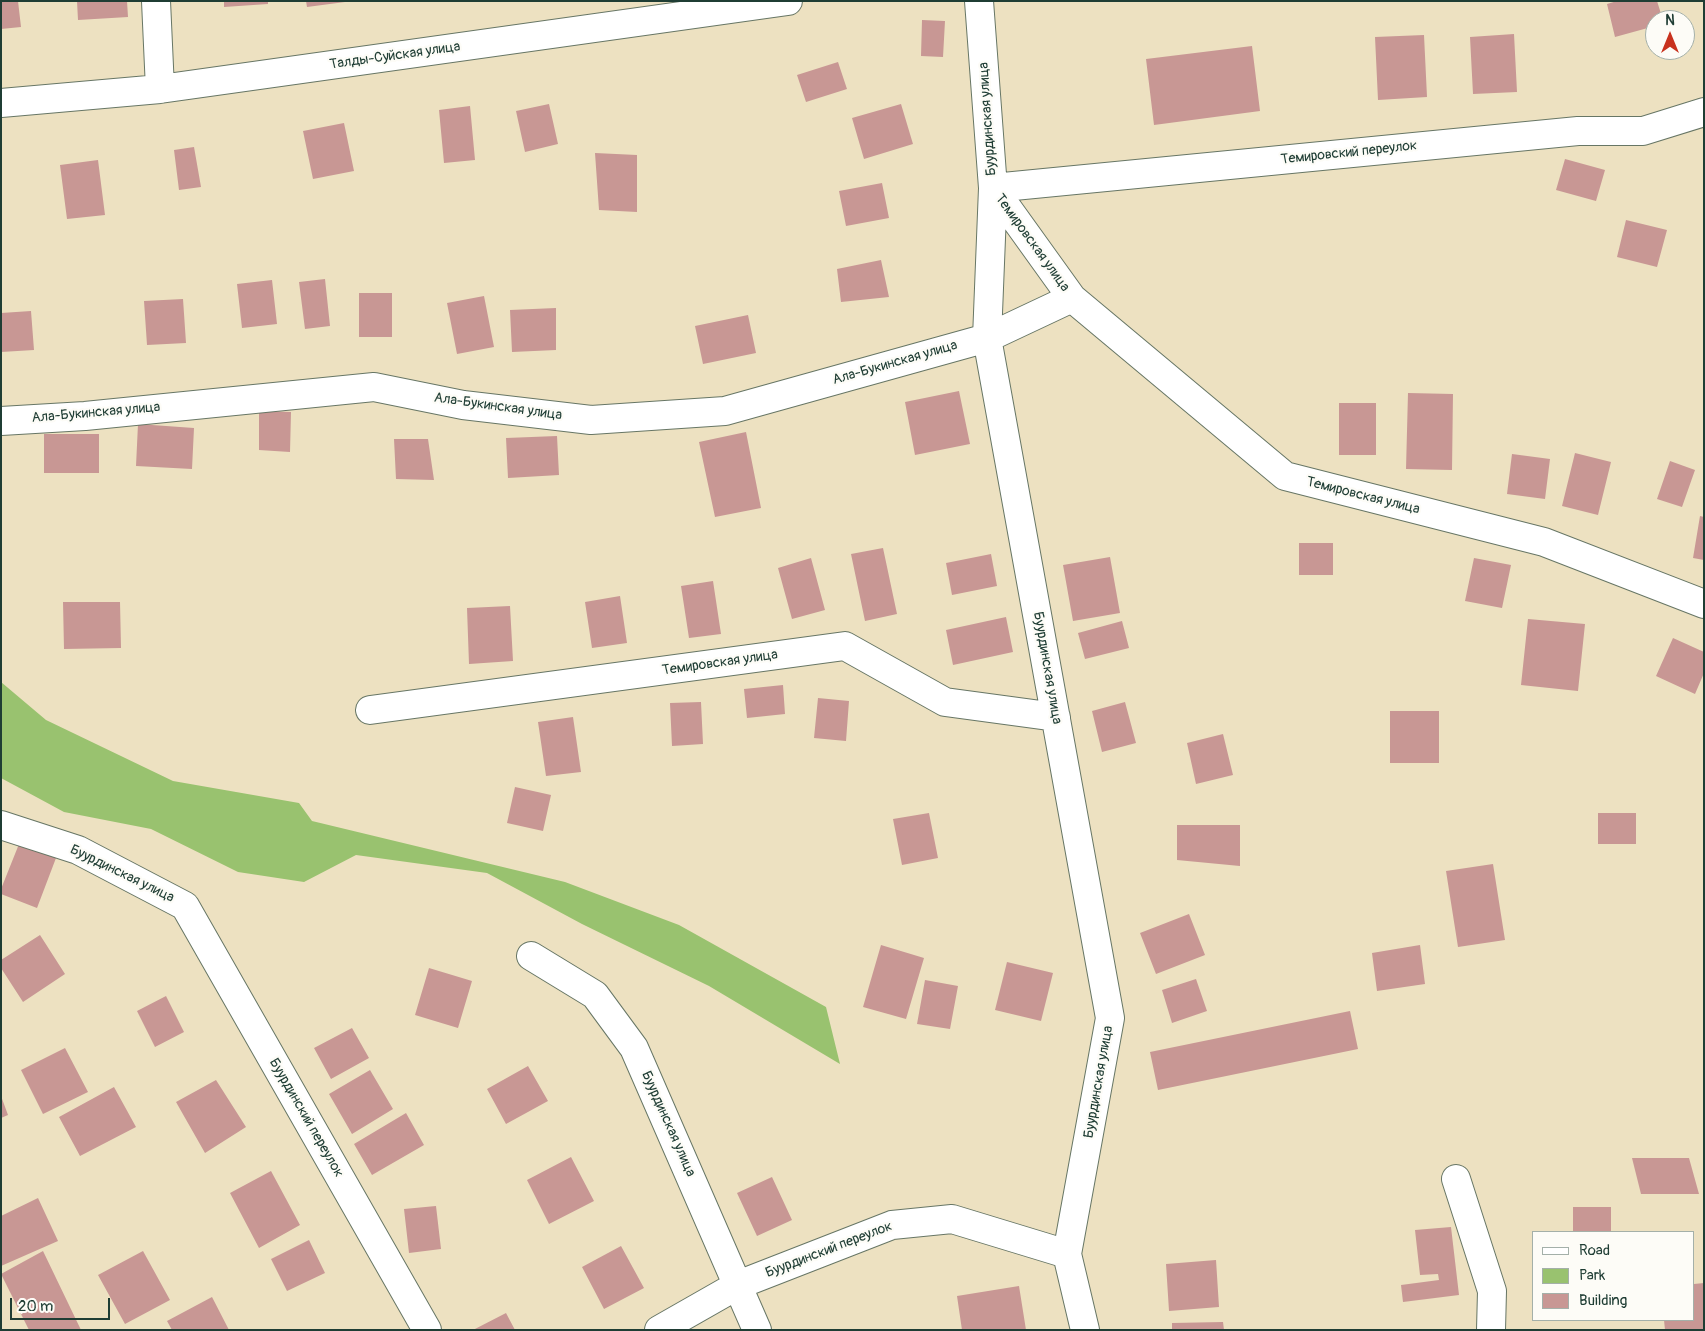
<!DOCTYPE html>
<html>
<head>
<meta charset="utf-8">
<style>
  body { margin:0 }
  #map { position:relative; width:1705px; height:1331px; overflow:hidden; background:#ede1c1; font-family:Pangolin,sans-serif }
  canvas { display:block }
  .frame { position:absolute; inset:0; border:2px solid #1f3d34; pointer-events:none }
  .legend { position:absolute; left:1532px; top:1231px; width:162px; height:90px; box-sizing:border-box; background:#fdfcf7; border:1px solid #a4b0a9; margin:0; padding:6px 9px; list-style:none; font-size:15px; color:#1f3d34 }
  .legend li { display:flex; align-items:center; gap:10px; height:25px }
  .legend b { width:25px; border:1px solid #a4b0a9 }
  .north { position:absolute; left:1645px; top:10px; width:50px; height:50px; box-sizing:border-box; background:#fdfcf7; border:1px solid #a4b0a9; border-radius:50%; rotate:0deg; font-size:14px; font-weight:700; line-height:20px; text-align:center; color:#1f3d34 }
  .north::after { content:''; display:block; margin:auto; width:18px; height:22px; background:#c8321e; clip-path:polygon(50% 0,100% 100%,50% 72%,0 100%) }
  .scale { position:absolute; left:10px; top:1298px; width:100px; height:22px; box-sizing:border-box; border:2px solid #1f3d34; border-top:0; padding-left:6px; font-size:15px; line-height:18px; white-space:nowrap; color:#1f3d34; -webkit-text-stroke:4px #fdfcf7; paint-order:stroke }
</style>
</head>
<body>
<div id="map">
<canvas width="1705" height="1331"></canvas>
<div class="frame"></div>
<ul class="legend">
<li><b style="height:6px;background:#fff"></b>Road</li>
<li><b style="height:14px;background:#99c26f"></b>Park</li>
<li><b style="height:14px;background:#c89794"></b>Building</li>
</ul>
<div class="north">N</div>
<div class="scale">20 m</div>
</div>
<script>
const ctx = document.querySelector('canvas').getContext('2d');
ctx.lineJoin = 'round';
function fill(path, color) {
  ctx.fillStyle = color;
  ctx.fill(path, 'evenodd');
}
function trace(path, color, width, dash) {
  ctx.strokeStyle = color;
  ctx.lineWidth = width;
  ctx.lineCap = dash ? 'butt' : 'round';
  ctx.setLineDash(dash || []);
  ctx.stroke(path);
}
function write(font, color, halo, rows, align = 'center') {
  ctx.font = font + ' Pangolin,sans-serif';
  ctx.lineWidth = 4.5;
  ctx.setLineDash([]);
  ctx.textBaseline = 'middle';
  ctx.strokeStyle = halo;
  ctx.fillStyle = color;
  for (const [text, x, y, turn = 0] of rows) {
    ctx.save();
    ctx.translate(x, y);
    ctx.rotate((+turn || 0) * Math.PI / 180);
    ctx.textAlign = isNaN(turn) ? turn : align;
    if (halo) ctx.strokeText(text, 0, 0);
    ctx.fillText(text, 0, 0);
    ctx.restore();
  }
}
fill(new Path2D(`
  M1 682 46 720 173 781 299 803 312 821 565 882 679 925 826 1007 840 1064 709 986 582 924 487 873 356 855 304 882 238 872 151 829 64 812 1 778Z`), '#99c26f');
fill(new Path2D(`
  M1 1H18L21 27 1 29Z
  M77 1H127L128 17 78 20Z
  M224 1H268V4L224 7Z
  M306 1H345V2L307 7Z
  M1617 1H1657L1663 20H1655V26L1615 37 1607 4Z
  M922 20 945 21 943 57 921 56Z
  M1514 34 1517 92 1473 94 1470 37Z
  M1424 35 1427 97 1378 100 1375 37Z
  M1252 46 1260 111 1154 125 1146 59Z
  M838 62 847 89 806 102 797 75Z
  M549 104 558 144 525 152 516 111Z
  M901 104 913 144 864 159 852 118Z
  M470 106 475 160 444 163 439 110Z
  M344 123 354 171 313 179 303 131Z
  M194 147 201 187 179 190 174 150Z
  M595 153 637 155V212L599 210Z
  M1565 159 1605 170 1596 201 1556 190Z
  M98 160 105 215 67 219 60 165Z
  M882 183 889 218 846 226 839 191Z
  M1626 220 1667 230 1657 267 1617 257Z
  M881 260 889 297 841 302 837 269Z
  M325 279 330 326 305 329 299 282Z
  M272 280 277 324 242 328 237 284Z
  M359 293H392V337H359Z
  M484 296 494 347 457 354 447 303Z
  M183 299 186 343 147 345 144 301Z
  M556 308V350L512 352 510 310Z
  M31 311 34 350 1 352V313Z
  M748 315 756 353 703 364 695 326Z
  M959 391 970 444 915 455 905 402Z
  M1408 393 1453 394 1452 470 1406 469Z
  M1339 403H1376V455H1339Z
  M259 411 291 412 290 452 259 450Z
  M138 424 194 428 192 469 136 466Z
  M746 432 761 508 715 517 699 442Z
  M44 434H99V473H44Z
  M557 436 559 475 508 478 506 438Z
  M394 439H428L434 480 396 479Z
  M1575 453 1611 462 1598 515 1562 506Z
  M1512 454 1550 459 1545 499 1507 494Z
  M1670 461 1695 470 1682 507 1657 499Z
  M1700 516 1704 517V560L1693 558Z
  M1299 543H1333V575H1299Z
  M883 548 897 614 865 621 851 554Z
  M991 554 997 586 952 595 946 563Z
  M1110 557 1120 613 1073 621 1063 565Z
  M811 558 825 610 792 619 778 568Z
  M1474 558 1511 565 1502 608 1465 601Z
  M713 581 721 634 689 638 681 586Z
  M620 596 627 643 592 648 585 602Z
  M63 602H120L121 648 64 649Z
  M510 606 513 661 469 664 467 608Z
  M1006 617 1013 652 953 665 946 630Z
  M1528 619 1585 624 1578 691 1521 685Z
  M1122 621 1129 648 1085 659 1078 633Z
  M1673 638 1704 652V673L1695 694 1656 676Z
  M783 685 785 714 747 718 744 689Z
  M818 698 849 701 846 741 814 738Z
  M701 702 703 744 672 746 670 703Z
  M1125 702 1136 743 1102 752 1092 711Z
  M1390 711H1439V763H1390Z
  M573 717 581 772 546 776 538 722Z
  M1223 734 1233 775 1196 784 1187 743Z
  M515 787 551 795 543 831 507 823Z
  M929 813 938 858 902 865 893 819Z
  M1598 813H1636V844H1598Z
  M1177 825H1240V866L1177 860Z
  M19 844 56 858 37 908 1 894V889Z
  M1493 864 1505 940 1458 947 1446 871Z
  M1189 914 1205 955 1156 974 1140 933Z
  M40 935 65 974 23 1002 1 968V960Z
  M881 945 924 958 906 1019 863 1007Z
  M1420 945 1425 984 1377 991 1372 953Z
  M1007 962 1053 973 1041 1021 995 1010Z
  M429 968 472 981 458 1028 415 1015Z
  M1196 979 1207 1011 1172 1023 1162 990Z
  M925 980 958 986 950 1029 917 1024Z
  M166 996 184 1032 155 1047 137 1011Z
  M1350 1011 1358 1049 1158 1090 1150 1052Z
  M352 1028 369 1058 331 1079 314 1048Z
  M65 1048 88 1092 43 1114 21 1070Z
  M528 1066 548 1101 506 1124 487 1089Z
  M370 1070 393 1109 352 1134 329 1094Z
  M216 1080 246 1127 205 1153 176 1102Z
  M114 1087 136 1127 80 1156 59 1117Z
  M1 1096 8 1115 1 1118Z
  M406 1113 424 1145 372 1175 354 1144Z
  M571 1157 594 1201 549 1224 527 1180Z
  M1632 1158H1689L1699 1194H1641Z
  M271 1171 300 1225 259 1248 230 1193Z
  M772 1177 792 1220 757 1236 737 1193Z
  M38 1198 58 1241 1 1266V1216Z
  M436 1206 441 1249 409 1253 404 1209Z
  M1573 1207H1611V1232H1573Z
  M1451 1227 1459 1295 1403 1302 1401 1285 1439 1280 1438 1274 1420 1275 1415 1230Z
  M309 1240 325 1273 287 1291 271 1259Z
  M621 1246 644 1288 604 1309 582 1267Z
  M43 1251 81 1330H29L1 1274Z
  M143 1251 170 1300 125 1324 98 1275Z
  M1216 1260 1219 1307 1169 1311 1166 1264Z
  M1704 1283V1330H1665L1664 1320H1694V1284Z
  M1019 1286 1026 1330H962L957 1296Z
  M212 1297 229 1330H172L167 1321Z
  M506 1313 515 1330H473Z
  M1223 1322 1224 1330H1172V1323Z`), '#c89794');
const minor = new Path2D(`
  M156 1 160 89
  M979 1 993 188 987 338 1110 1018 1067 1254 1085 1330
  M1 103 160 89 788 1
  M993 188 1072 298 1285 476 1544 542 1704 604
  M993 188 1578 131H1643L1704 112
  M1 421 85 416 374 387 463 405 591 420 725 411 987 338 1072 298
  M370 710 845 646 945 702 1056 717
  M1 825 78 850 185 906 427 1330
  M531 956 595 995 634 1048 757 1330
  M1456 1179 1492 1291 1491 1330
  M659 1330 738 1285 892 1225 952 1219 1067 1254`);
trace(minor, '#677665', 30);
trace(minor, '#fff', 28);
write('14px', '#1f3d34', '#fdfcf7', [
  ["Талды-Суйская улица",395,56,-8],
  ["Буурдинская улица",988,119,-94],
  ["Темировский переулок",1349,153,-6],
  ["Темировская улица",1032,243,54],
  ["Ала-Букинская улица",895,363,-16],
  ["Ала-Букинская улица",498,407,8],
  ["Ала-Букинская улица",96,413,-5],
  ["Темировская улица",1363,496,14],
  ["Темировская улица",720,663,-8],
  ["Буурдинская улица",1047,668,80],
  ["Буурдинская улица",122,874,26],
  ["Буурдинская улица",1099,1082,-80],
  ["Буурдинский переулок",306,1118,60],
  ["Буурдинская улица",668,1124,66],
  ["Буурдинский переулок",829,1250,-21]
]);
</script>
</body>
</html>
